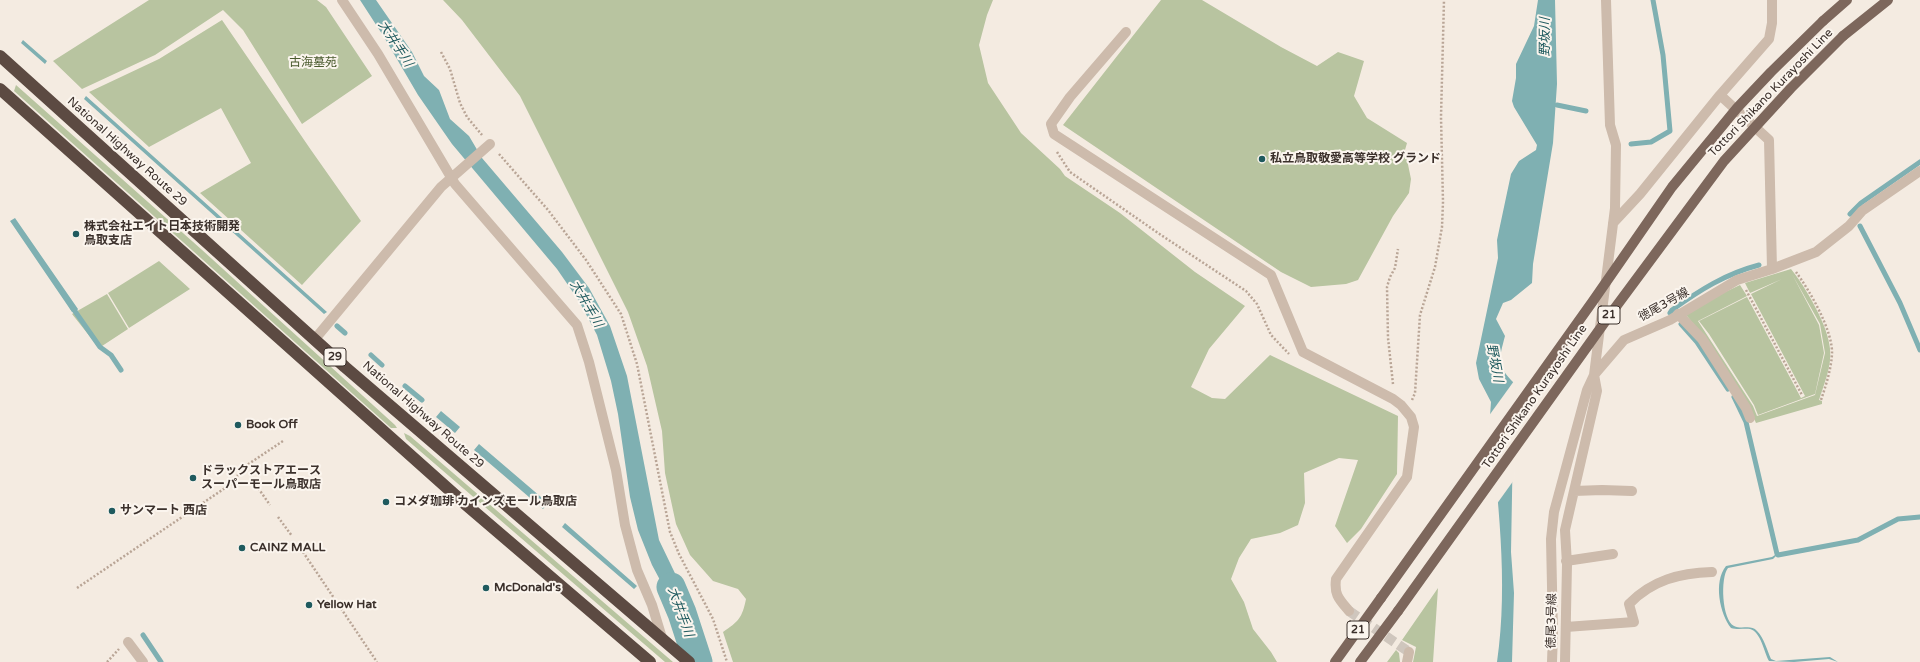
<!DOCTYPE html>
<html>
<head>
<meta charset="utf-8">
<style>
  body { margin:0 }
  canvas { display:block; background:#f4ebe1 }
</style>
</head>
<body>
<canvas width="1920" height="662"></canvas>
<script>
const ctx = document.querySelector('canvas').getContext('2d');
ctx.lineJoin = 'round';
function fill(path, color) {
  ctx.fillStyle = color;
  ctx.fill(path, 'evenodd');
}
function trace(path, color, width, dash) {
  ctx.strokeStyle = color;
  ctx.lineWidth = width;
  ctx.lineCap = dash ? 'butt' : 'round';
  ctx.setLineDash(dash || []);
  ctx.stroke(path);
}
function write(font, color, halo, rows, align = 'center') {
  ctx.font = font + ' "Varela Round","Noto Sans JP",sans-serif';
  ctx.lineWidth = 4;
  ctx.setLineDash([]);
  ctx.textBaseline = 'middle';
  ctx.strokeStyle = halo;
  ctx.fillStyle = color;
  for (const [text, x, y, turn = 0] of rows) {
    ctx.save();
    ctx.translate(x, y);
    ctx.rotate((+turn || 0) * Math.PI / 180);
    ctx.textAlign = isNaN(turn) ? turn : align;
    if (halo) ctx.strokeText(text, 0, 0);
    ctx.fillText(text, 0, 0);
    ctx.restore();
  }
}
fill(new Path2D(`
  M149 0H317L326 7 372 76 302 124 243 30 223 10 155 55 82 89 53 61Z
  M443 0H993L987 15 979 45 988 83 1021 133 1060 169 1065 176 1120 213 1195 272 1245 306 1209 349 1191 387 1212 398 1225 399 1270 355 1398 416 1397 474 1361 529 1347 543 1335 526 1358 460 1339 458 1304 473 1305 503 1298 525 1280 533 1251 539 1239 558 1231 579 1244 602 1253 629 1271 652 1277 662H733L723 632C739 621 742 618 746 599L738 589 713 581 690 555 676 524 665 473 662 431 647 366 628 312 520 96 462 20Z
  M1161 0H1202L1281 47 1317 66 1338 52 1364 61 1354 96 1367 118 1407 143 1405 150 1411 179 1409 193 1393 216 1358 280 1346 284 1311 287 1281 272 1063 125Z
  M222 20 311 150 361 221 302 285 200 193 251 163 221 108 149 147 89 92 159 59Z
  M16 85 201 249 395 425 397 428H391L14 91Z
  M159 261 190 289 129 328 108 293Z
  M1791 269C1805 286 1829 327 1830 349 1832 366 1824 384 1819 400L1822 401V404L1756 423 1749 407 1704 336 1686 315 1721 294 1740 285 1747 296 1698 321 1753 406 1757 416 1815 395 1825 353 1820 324 1792 274 1819 325 1824 353 1815 394 1758 415 1754 405 1709 334 1699 321 1747 297 1801 398 1805 396 1751 294 1782 279 1750 293 1745 283Z
  M107 294 128 329 99 348 72 314Z
  M404 433 410 436 673 662H665L406 439Z
  M1438 588 1433 662H1413L1416 647 1402 640Z
  M1396 650 1399 653 1400 662H1387Z`), '#b8c4a0');
fill(new Path2D(`
  M360 0H376L412 52 424 76 439 90 450 119 469 136 482 158 562 252 589 288 610 326 627 376 659 540 684 592 695 625 677 623 668 595 652 565 638 530 630 497 618 414 611 381 597 335 579 301 557 269 452 144 418 95 384 37Z
  M1538 0H1555L1557 84 1553 143 1533 264 1532 283 1511 300 1503 303 1496 319 1505 336C1499 359 1496 365 1514 383L1511 552 1514 593 1512 662H1497C1509 580 1497 498 1490 416L1491 402 1479 379 1476 363 1498 258 1497 240 1511 174 1519 161 1536 150 1537 145 1514 107 1512 101 1516 78V64L1534 26Z
  M23 40 47 61 45 64 21 43Z
  M86 96 327 312 324 314 84 99Z
  M15 218 78 309 76 312H72L10 221Z
  M441 411 460 427 455 433 436 417Z
  M479 444 548 503 543 509 474 450Z
  M565 523 637 586 634 589 562 527Z
  M1775 555H1777L1773 559 1728 568C1720 578 1722 620 1734 626 1742 630 1751 624 1757 631 1764 638 1767 650 1771 659L1776 661 1830 657 1838 662 1829 659 1794 662 1769 661C1764 652 1761 632 1750 629 1745 628 1738 630 1731 628 1720 614 1713 582 1726 566L1772 557Z`), '#7fb0b2');
fill(new Path2D(`
  M1514 381 1516 384 1514 480 1496 505 1488 417Z`), '#f4ebe1');
trace(new Path2D(`
  M1557 105 1586 111
  M1631 144 1651 142 1670 131 1663 55 1653 0
  M1850 214 1861 203 1920 162
  M1860 226 1900 303 1920 350
  M72 307 100 347 111 355 121 370
  M1670 313 1672 310C1700 290 1725 274 1759 265
  M1681 324 1697 342 1728 389
  M337 326 345 333
  M371 355 382 365
  M405 386 422 400
  M1734 397 1746 422 1777 554
  M1778 555 1858 540 1898 519 1920 517
  M143 635 161 662`), '#7fb0b2', 5);
trace(new Path2D(`
  M671 587 682 613 698 662`), '#7fb0b2', 29);
trace(new Path2D(`
  M1349 611 1409 652`), '#cfc6bd', 10, [10, 5]);
trace(new Path2D(`
  M441 52 450 69 460 103 467 117 482 135
  M1057 152 1070 172 1161 235 1246 291 1257 304 1271 335 1289 354
  M499 154 548 210 586 260 621 314 637 364 670 532 679 554 713 619 727 662
  M1796 272C1810 291 1833 331 1832 354 1831 370 1826 385 1821 400
  M1746 290 1802 395
  M1393 384 1388 338 1387 287 1390 277 1395 268 1398 249
  M1412 400 1415 393 1420 315 1435 267 1442 227 1443 202 1441 117 1444 0
  M256 485 270 505
  M278 517 292 536
  M303 552 377 662
  M77 588 231 484 244 467 283 441
  M107 662 119 649`), '#b9a596', 2.5, [2, 2]);
trace(new Path2D(`
  M342 0 378 54 455 184 577 325 589 362 616 470 625 525 637 570 652 605 662 638
  M1126 32 1070 97 1051 124 1054 134 1271 275 1303 352 1393 399 1401 405 1411 417 1414 427 1407 477 1336 579C1334 595 1339 599 1349 611
  M1720 95 1769 140 1772 269
  M1613 223 1640 194 1720 95 1769 39 1772 23V0
  M1678 314 1702 339 1746 408 1750 418
  M315 339 441 187 490 144
  M1574 491 1602 490 1632 491
  M1566 561 1613 554
  M1566 627 1634 622 1629 604C1652 580 1680 573 1712 572
  M128 642 143 662
  M1407 662 1409 652
  M1552 662 1553 634 1551 539 1554 512 1587 390 1594 375 1615 208 1616 145 1610 125 1606 0
  M1565 662 1567 564 1565 530 1597 391 1594 375 1624 340 1670 320 1737 280 1772 269 1816 252 1849 226 1862 211 1920 171`), '#cdbbac', 10);
trace(new Path2D(`
  M1823 21 1847 0
  M1843 36 1888 0
  M1335 662 1381 598
  M1360 662 1398 611`), '#7d675c', 10);
trace(new Path2D(`
  M0 56 345 367 689 662
  M0 89 464 503 650 662`), '#5c4a42', 12);
trace(new Path2D(`
  M1381 598 1593 301 1672 187 1737 108 1771 72 1823 21
  M1398 611 1612 312 1724 161 1791 88 1843 36`), '#7d675c', 10);
for (const [x, y, r, color] of [
  [1262,159,4,"#1f5a5e"],
  [76,234,4,"#1f5a5e"],
  [238,425,4,"#1f5a5e"],
  [193,478,4,"#1f5a5e"],
  [386,502,4,"#1f5a5e"],
  [112,511,4,"#1f5a5e"],
  [242,548,4,"#1f5a5e"],
  [486,588,4,"#1f5a5e"],
  [309,605,4,"#1f5a5e"]
]) {
  const dot = new Path2D();
  dot.arc(x, y, r, 0, 2 * Math.PI);
  ctx.fillStyle = color;
  ctx.fill(dot);
  trace(dot, '#fbf5ee', 1.5);
}
for (const [x, y, w] of [
  [1609,315,22],
  [335,357,22],
  [1358,630,22]
]) {
  const box = new Path2D();
  box.roundRect(x - w / 2, y - 9, w, 18, 3);
  ctx.fillStyle = '#fbf5ee';
  ctx.fill(box);
  trace(box, '#3b302b', 1);
}
write('bold 11px', '#3b302b', null, [
  ["21",1609,315],
  ["29",335,357],
  ["21",1358,630]
]);
write('12px', '#4a5a2e', '#fbf5ee', [
  ["古海墓苑",313,63]
]);
write('12px', '#3b302b', '#fbf5ee', [
  ["Tottori Shikano Kurayoshi Line",1771,93,-46],
  ["National Highway Route 29",127,152,42],
  ["徳尾3号線",1664,305,-29],
  ["Tottori Shikano Kurayoshi Line",1535,397,-55],
  ["National Highway Route 29",423,415,41],
  ["徳尾3号線",1552,621,-89]
]);
write('bold 12px', '#3b302b', '#fbf5ee', [
  ["私立鳥取敬愛高等学校 グランド",1270,159],
  ["株式会社エイト日本技術開発",84,227],
  ["鳥取支店",84,241],
  ["Book Off",246,425],
  ["ドラックストアエース",201,471],
  ["スーパーモール鳥取店",201,485],
  ["コメダ珈琲 カインズモール鳥取店",394,502],
  ["サンマート 西店",120,511],
  ["CAINZ MALL",250,548],
  ["McDonald's",494,588],
  ["Yellow Hat",317,605]
], 'left');
write('italic 13px', '#1f5a5e', '#fbf5ee', [
  ["野坂川",1546,37,-90],
  ["大井手川",395,44,57],
  ["大井手川",586,304,60],
  ["野坂川",1494,363,79],
  ["大井手川",680,612,70]
]);
</script>
</body>
</html>
